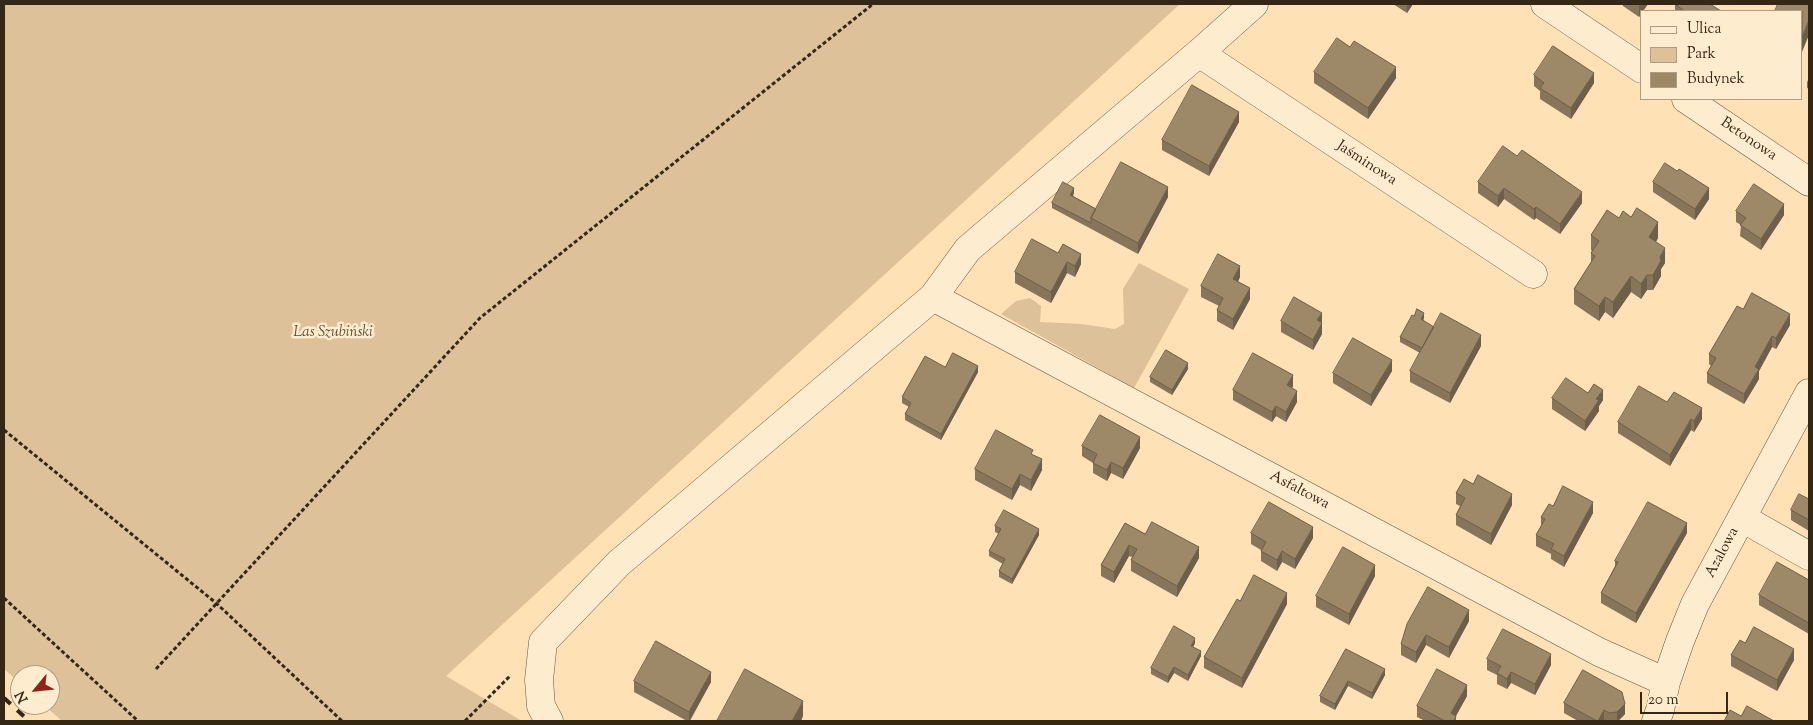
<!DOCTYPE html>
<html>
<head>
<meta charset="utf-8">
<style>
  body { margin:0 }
  #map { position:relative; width:1813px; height:725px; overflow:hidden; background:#fee1b4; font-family:"Sorts Mill Goudy",serif }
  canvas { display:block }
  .frame { position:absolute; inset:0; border:5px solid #342716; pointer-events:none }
  .legend { position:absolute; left:1640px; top:10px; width:162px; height:90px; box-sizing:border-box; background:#feecce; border:1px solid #ad9d84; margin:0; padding:6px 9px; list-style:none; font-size:15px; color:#342716 }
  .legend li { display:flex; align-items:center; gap:10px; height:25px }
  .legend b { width:25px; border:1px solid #ad9d84 }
  .north { position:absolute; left:10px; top:665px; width:50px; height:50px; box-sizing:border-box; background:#feecce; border:1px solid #ad9d84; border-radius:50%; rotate:242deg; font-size:14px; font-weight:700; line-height:20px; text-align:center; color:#342716 }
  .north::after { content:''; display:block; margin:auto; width:18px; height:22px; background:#8f2418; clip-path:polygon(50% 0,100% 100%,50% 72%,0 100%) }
  .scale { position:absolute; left:1640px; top:692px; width:88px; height:22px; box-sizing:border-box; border:2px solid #342716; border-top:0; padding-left:6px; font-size:15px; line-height:18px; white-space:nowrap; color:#342716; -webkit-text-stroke:4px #feecce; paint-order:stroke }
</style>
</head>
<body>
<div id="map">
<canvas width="1813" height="725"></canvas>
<div class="frame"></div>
<ul class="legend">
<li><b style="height:6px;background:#feecce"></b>Ulica</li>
<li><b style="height:14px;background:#dcc199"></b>Park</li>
<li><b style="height:14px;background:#9d8868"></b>Budynek</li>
</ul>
<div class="north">N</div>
<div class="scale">20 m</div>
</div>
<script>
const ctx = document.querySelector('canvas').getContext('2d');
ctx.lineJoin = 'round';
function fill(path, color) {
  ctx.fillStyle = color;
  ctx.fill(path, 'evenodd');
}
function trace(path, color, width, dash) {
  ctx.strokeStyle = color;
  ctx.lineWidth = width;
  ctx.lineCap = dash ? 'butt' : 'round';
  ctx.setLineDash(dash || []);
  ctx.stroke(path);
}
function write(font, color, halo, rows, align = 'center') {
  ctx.font = font + ' "Sorts Mill Goudy",serif';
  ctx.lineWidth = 5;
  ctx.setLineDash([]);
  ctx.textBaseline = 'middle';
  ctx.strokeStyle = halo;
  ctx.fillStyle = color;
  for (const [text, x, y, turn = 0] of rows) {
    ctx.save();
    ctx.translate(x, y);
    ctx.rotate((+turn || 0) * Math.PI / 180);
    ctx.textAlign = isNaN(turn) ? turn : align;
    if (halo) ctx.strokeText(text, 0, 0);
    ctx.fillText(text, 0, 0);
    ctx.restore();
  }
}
fill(new Path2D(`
  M4 4H1180L446 676 522 721H62L44 705H50V675H20V683L4 669Z
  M1139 263 1189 289 1134 388 1001 314 1016 301 1030 298 1041 306 1040 322 1081 324 1115 329 1124 324 1123 289Z`), '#dcc199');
const minor = new Path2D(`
  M1545 4 1642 69
  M1199 53 1533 274
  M1686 99 1809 182
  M933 297 1599 652 1666 682
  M1742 518 1809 556
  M549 721 541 706 539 680 543 642 619 563 933 297 968 249 1199 53 1254 4
  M1656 721 1660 710 1666 682 1680 641 1695 604 1809 393`);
trace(minor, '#66563e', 29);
trace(new Path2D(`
  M4 430 216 603 342 721
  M4 598 138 721
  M156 669 480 318 873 4
  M465 721 511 675`), '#342716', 3, [4, 2.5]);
trace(minor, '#feecce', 28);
trace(new Path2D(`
  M4 698 29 721`), '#342716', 4, [9, 9]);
fill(new Path2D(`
  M1393 4H1413L1407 13Z
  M1623 4H1648L1639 17 1623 6Z
  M1675 4 1721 11H1675Z
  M1314 72 1396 78 1368 119 1314 83Z
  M1534 75 1594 83 1571 119 1540 99V91L1534 86Z
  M1809 78V89L1807 88V82Z
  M1239 122 1209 176 1162 150V140Z
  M1478 182 1582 203 1560 234 1536 218 1534 220 1504 199 1498 207 1478 193Z
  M1653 182 1709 199 1695 220 1653 192Z
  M1074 193 1073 196 1096 209 1168 197 1138 254 1052 208V203Z
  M1736 211 1784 215 1761 250 1740 236 1741 225 1736 222Z
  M1619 218 1658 238 1656 242 1665 263 1661 269V276L1653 290H1647L1641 299 1631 292 1613 318 1605 312 1599 321 1574 304V289L1591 263V253L1592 251 1591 250V235Z
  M1058 253 1081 264 1075 277 1067 273 1051 303 1015 283V272Z
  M1240 277 1238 282 1250 299 1233 330 1217 321V310L1219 306 1201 297V286Z
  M1743 309 1790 325 1776 349 1772 347 1759 371V379L1744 404 1707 383V373L1711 366 1709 364V354Z
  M1424 318 1423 321 1434 327 1481 346 1450 403 1410 382V371L1420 353 1400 342V337Z
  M1281 321 1322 323V334L1313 350 1281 332Z
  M945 367 978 372 941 440 905 420V414L909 407 902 403V397Z
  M1188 369 1172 395 1150 382V377Z
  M1392 371 1371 406 1333 383V373Z
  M1293 386 1292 388 1297 402 1286 422 1276 416 1272 422 1233 400V390Z
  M1588 393 1603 400 1599 406V411L1585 431 1552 409V398Z
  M1667 402 1702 419 1694 432 1691 430 1670 466 1618 433V422Z
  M1082 446 1140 448 1123 479 1111 473 1107 481 1093 473V463L1082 456Z
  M1033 455 1042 470 1031 491 1020 485 1012 500 975 480V469Z
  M1473 484 1512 505 1491 545 1456 525V515L1460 506 1456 504V493Z
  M1809 498V531L1791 520V510Z
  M1553 506 1593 513 1564 567 1551 559V554L1536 546V535L1541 526V517Z
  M1125 523 1145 534 1199 558 1177 597 1131 571V560L1132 557 1129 556 1114 583 1101 576V565Z
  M995 526 1039 535 1012 584 999 577V571L1003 564 989 556V551L999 534 995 532Z
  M1251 533 1313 538 1295 569 1282 562 1277 571 1261 561V550L1251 544Z
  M1687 533 1636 623 1601 603V593L1615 566V561Z
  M1375 576 1349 625 1316 607V596Z
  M1809 580V634L1759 605V595Z
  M1428 587 1469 621 1449 658 1426 645 1416 663 1401 655V644Z
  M1240 601 1287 604 1242 688 1204 668V657Z
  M1195 643 1193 647 1201 656 1188 681 1174 673 1168 683 1151 674V668Z
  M1745 643 1794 660 1777 691 1731 666V655Z
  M1346 649 1385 675 1372 699 1348 686 1335 710 1320 702V696Z
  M1487 659 1551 665 1535 695 1511 683 1507 689 1497 684V675L1487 670Z
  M1583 670 1625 714 1618 721H1578L1564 713V703Z
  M634 681 711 682 690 721H687L634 692Z
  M1467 696 1456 716V721H1425L1417 717V706Z`), '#877559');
fill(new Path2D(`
  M1407 4H1413L1407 13Z
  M1641 4H1648L1643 11H1642V13L1639 17V6Z
  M1809 20V35L1802 52V37Z
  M1396 67V78L1368 119V108Z
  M1594 73V83L1571 119V108Z
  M1239 112V122L1209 176V166Z
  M1168 187V197L1138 254V243Z
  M1074 188V193L1070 201V195Z
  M1504 188V199L1498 207V196Z
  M1709 188V199L1695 220V209Z
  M1582 192V203L1560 234V224Z
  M1784 204V215L1761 250V239Z
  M1536 207V218L1534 220V209Z
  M1658 222V238L1649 252V237Z
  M1665 248V263L1661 269V276L1653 290V275L1660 257Z
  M1081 254V264L1075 277V266Z
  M1067 262V273L1051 303V292Z
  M1240 266V277L1233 290V279Z
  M1647 275V290L1641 299V284Z
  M1631 276V292L1613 318V302Z
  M1250 288V299L1233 330V319Z
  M1605 297V312L1599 321V306Z
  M1322 313V323L1317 320Z
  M1424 313V318L1421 325V319Z
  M1790 314V325L1776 349V338Z
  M1322 323V334L1313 350V340Z
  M1481 335V346L1450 403V393Z
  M1772 336V347L1759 371V379L1744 404V394L1755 367Z
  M1392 360V371L1371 406V395Z
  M1188 363V369L1172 395V390Z
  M978 366V372L941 440V434Z
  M1293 375V386L1287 396V385Z
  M1603 390V400L1599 406V411L1585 431V421L1596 399Z
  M1297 391V402L1286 422V412Z
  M1276 406V416L1272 422V412Z
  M1702 408V419L1694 432V421Z
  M1691 419V430L1670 466V455Z
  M1140 437V448L1123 479V468Z
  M1042 459V470L1031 491V480Z
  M1111 462V473L1107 481V470Z
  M1020 474V485L1012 500V489Z
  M1512 494V505L1491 545V534Z
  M1593 502V513L1564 567V556Z
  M1687 523V533L1636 623V613Z
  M1313 527V538L1295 569V559Z
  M1039 529V535L1012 584V579Z
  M1129 545V556L1114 583V572Z
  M1199 547V558L1177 597V586Z
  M1282 551V562L1277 571V560Z
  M1375 565V576L1349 625V614Z
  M1287 593V604L1242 688V678Z
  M1469 610V621L1449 658V647Z
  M1426 635V645L1416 663V652Z
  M1195 638V643L1191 652V646Z
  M1794 649V660L1777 691V680Z
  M1201 651V656L1188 681V675Z
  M1551 654V665L1535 695V684Z
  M1174 667V673L1168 683V677Z
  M1385 669V675L1372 699V693Z
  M711 672V682L689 721V712Z
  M1511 672V683L1507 689V679Z
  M1348 681V686L1335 710V704Z
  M1467 685V696L1453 721 1451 713Z
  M803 701V716L801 721H792Z
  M1625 704V714L1618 721H1617V712Z
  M1604 710V721H1598Z`), '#6e5f49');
const building = new Path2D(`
  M1675 4H1710L1721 11H1685Z
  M1778 4H1809V20L1802 37V11H1775Z
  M1337 38 1350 47 1354 41 1396 67 1368 108 1314 72Z
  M1553 46 1594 73 1571 108 1540 88 1544 83 1534 75Z
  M1192 85 1239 112 1209 166 1162 140Z
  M1503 146 1517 156 1522 150 1582 192 1560 224 1536 207 1534 209 1504 188 1498 196 1478 182Z
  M1121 162 1168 187 1138 243 1091 218Z
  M1665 163 1677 171 1679 169 1709 188 1695 209 1653 182Z
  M1063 182 1074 188 1070 195 1096 209 1091 218V223L1052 203Z
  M1754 184 1784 204 1761 239 1740 225 1746 218 1736 211Z
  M1637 208 1658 222 1649 237 1665 248 1660 257 1661 261 1653 275H1647L1641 284 1631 276 1613 302 1605 297 1599 306 1574 289 1595 256 1591 253 1599 241 1591 235 1607 210 1619 218 1623 211 1631 217Z
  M1032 239 1058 253 1063 244 1081 254 1075 266 1067 262 1051 292 1015 272Z
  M1218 254 1240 266 1233 279 1250 288 1233 319 1217 310 1223 298 1201 286Z
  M1752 293 1790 314 1776 338 1772 336 1755 367 1759 369 1744 394 1707 373 1716 358 1709 354 1737 306 1743 309Z
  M1294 297 1322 313 1317 320 1322 323 1313 340 1281 321Z
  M1417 309 1424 313 1421 319 1434 327 1422 348 1400 337 1412 315 1414 316Z
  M1441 313 1481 335 1450 393 1410 371Z
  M1353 338 1392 360 1371 395 1333 373Z
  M1166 350 1188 363 1172 390 1150 377Z
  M953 353 978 366 941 434 905 414 911 403 902 397 925 356 945 367Z
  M1253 353 1293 375 1287 385 1297 391 1286 412 1276 406 1272 412 1233 390Z
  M1566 378 1588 393 1594 384 1603 390 1596 399 1599 400 1585 421 1552 398Z
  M1639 386 1667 402 1674 392 1702 408 1694 421 1691 419 1670 455 1618 422Z
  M1100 415 1140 437 1123 468 1111 462 1107 470 1093 463 1097 454 1082 446Z
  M996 430 1033 450 1031 454 1042 459 1031 480 1020 474 1012 489 975 469Z
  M1478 475 1512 494 1491 534 1456 515 1465 498 1456 493 1464 479 1473 484Z
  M1563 486 1593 502 1564 556 1551 549 1554 544 1536 535 1545 519 1541 517 1549 504 1553 506Z
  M1799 494 1809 499V498V520L1791 510Z
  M1269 502 1313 527 1295 559 1282 551 1277 560 1261 551 1266 542 1251 533Z
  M1648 502 1687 523 1636 613 1601 593 1618 562 1615 561Z
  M1004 510 1039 529 1012 579 999 571 1005 559 989 551 1001 529 995 526Z
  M1152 522 1199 547 1177 586 1131 560 1137 549 1129 545 1114 572 1101 565 1125 523 1145 534Z
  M1343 547 1375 565 1349 614 1316 596Z
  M1777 562 1809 580V623L1759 595Z
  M1254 575 1287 593 1242 678 1204 657 1237 599 1240 601Z
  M1428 587 1469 610 1449 647 1426 635 1416 652 1401 644 1407 624Z
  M1174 626 1195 638 1191 646 1201 651 1188 675 1174 667 1168 677 1151 668Z
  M1754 627 1794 649 1777 680 1731 655 1740 640 1745 643Z
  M1503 629 1551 654 1535 684 1511 672 1507 679 1497 673 1501 666 1487 659Z
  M656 641 711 672 689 712 634 681Z
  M1346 649 1385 669 1372 693 1348 681 1335 704 1320 696Z
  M745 669 803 701 792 721H717Z
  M1437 669 1467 685 1451 713 1456 716 1454 721H1445L1417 706Z
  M1583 670 1622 692 1625 704 1617 712 1609 713 1604 710 1598 721H1597L1564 703Z
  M1747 706 1774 721H1724L1730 710 1741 716Z`);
fill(building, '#9d8868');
trace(building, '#6e5f49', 1);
write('15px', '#342716', '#feecce', [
  ["Betonowa",1748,140,34],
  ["Jaśminowa",1366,164,33],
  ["Asfaltowa",1299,491,28],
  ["Azalowa",1723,553,-62]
]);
write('italic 15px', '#5e4e37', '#feecce', [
  ["Las Szubiński",333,333]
]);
</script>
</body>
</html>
